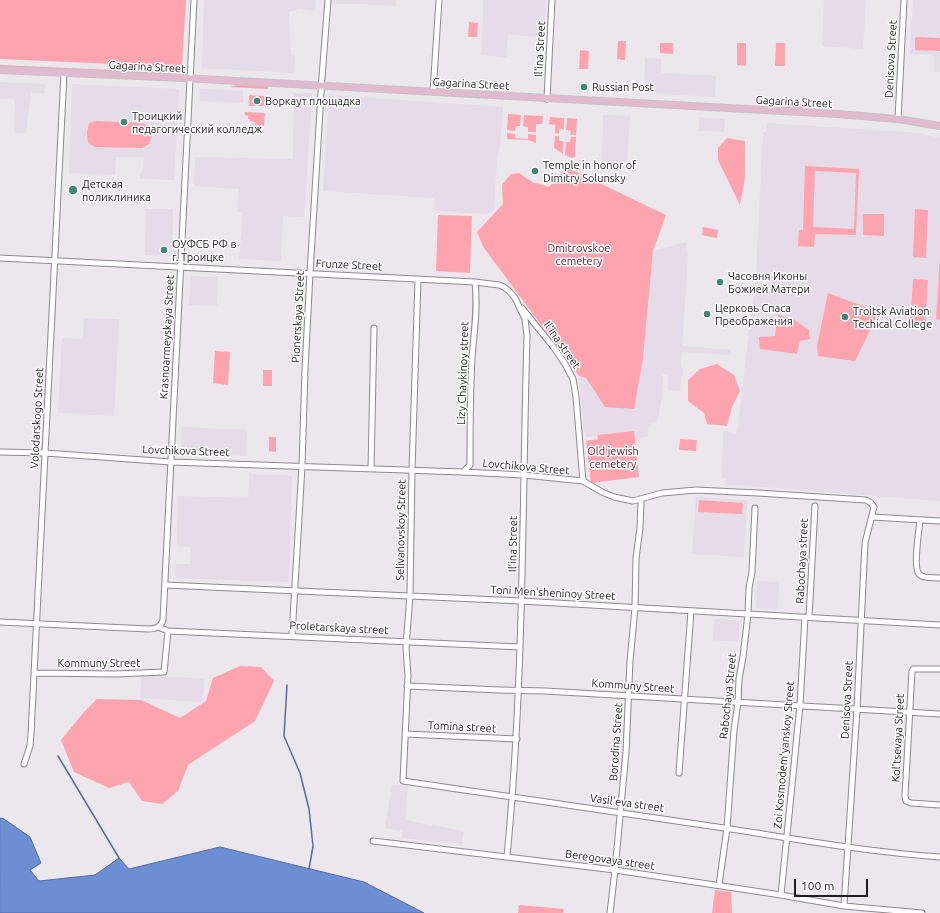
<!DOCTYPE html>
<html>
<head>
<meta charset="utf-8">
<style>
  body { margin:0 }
  #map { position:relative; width:940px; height:913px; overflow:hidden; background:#ece6ed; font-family:Ubuntu,sans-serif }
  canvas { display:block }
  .scale { position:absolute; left:794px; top:879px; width:74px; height:18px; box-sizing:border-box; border:2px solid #1f1d1f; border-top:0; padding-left:5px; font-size:12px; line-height:14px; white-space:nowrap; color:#1f1d1f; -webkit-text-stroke:3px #fff; paint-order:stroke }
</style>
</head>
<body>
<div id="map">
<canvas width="940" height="913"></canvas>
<div class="scale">100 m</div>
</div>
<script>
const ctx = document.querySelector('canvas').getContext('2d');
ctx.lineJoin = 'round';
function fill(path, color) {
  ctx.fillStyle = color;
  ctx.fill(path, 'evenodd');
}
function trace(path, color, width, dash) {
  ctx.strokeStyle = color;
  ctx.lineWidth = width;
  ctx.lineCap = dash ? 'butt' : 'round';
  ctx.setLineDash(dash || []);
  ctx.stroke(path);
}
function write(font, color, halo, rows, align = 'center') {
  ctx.font = font + ' Ubuntu,sans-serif';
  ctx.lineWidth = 3;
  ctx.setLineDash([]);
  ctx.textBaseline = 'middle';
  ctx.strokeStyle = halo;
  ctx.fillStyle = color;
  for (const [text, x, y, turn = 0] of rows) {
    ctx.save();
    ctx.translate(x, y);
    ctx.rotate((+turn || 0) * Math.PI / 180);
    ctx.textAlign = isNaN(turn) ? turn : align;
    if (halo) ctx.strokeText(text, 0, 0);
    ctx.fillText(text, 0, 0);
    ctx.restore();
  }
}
fill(new Path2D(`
  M204 0H316L315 11 300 9 289 12 291 55 295 56 294 73 202 68Z
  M334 0H396V6L363 4H334Z
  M483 0H546L544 37 508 35 506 57 482 55Z
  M824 0H866L863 49 822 46Z
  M913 0H940V72H934V55L910 54Z
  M645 58 661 59V73L716 76 715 97 644 93Z
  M0 82 45 84 44 93 31 92 26 133 14 132 15 100 1 98 0 100Z
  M72 84 179 89 174 180 140 179V175L143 171 144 157H116L115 175 69 173Z
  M200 89 243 91V103L200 101Z
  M294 93 312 94 304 217 283 216 281 261 239 259 243 213 237 211 239 189 194 186 195 157 293 159Z
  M329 95 503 107 500 146 497 158 494 210 489 214 435 211 434 198 323 191Z
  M603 115 630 116 627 163 602 162Z
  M699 117 725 119 724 132 699 131Z
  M767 123 919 133 940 138V501L725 484 726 479 722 478 723 431 737 433 756 274 763 132H766Z
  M146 209H173L172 256 145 255Z
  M686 242 688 256 682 346 730 350V355L682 352 681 364 683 371V376H681L680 391 668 390V375L663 374 662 397 657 424 652 423 651 426 648 427V437L640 438V443L635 444 634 431 586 437 584 431 579 376 586 378 605 407 643 358 653 251Z
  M191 276 218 277 217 306 189 305Z
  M84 318 119 319 114 416 58 413 62 338 83 339Z
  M182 427 247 430 246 456 181 453Z
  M249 474 292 476 289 582 175 578 176 564H190L191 547 177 546 178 496 248 498Z
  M696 497 747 500 744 557 692 554Z
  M757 581 779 582 778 609 756 608Z
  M715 619 740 621 738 642 713 640Z
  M142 675 204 679 203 702 140 698Z
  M392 785 408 786 405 820 464 831 462 844 402 838V831L385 828Z`), '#e5dbe9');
fill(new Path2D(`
  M0 0H186L182 67 0 59Z
  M469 22 478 23 477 37H468Z
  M915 37 940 38V51L915 50Z
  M618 41H626L625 60 617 59Z
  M660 43H673V54L660 53Z
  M737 43H746V66L737 65Z
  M776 43H785V66H775Z
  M580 50 589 51 588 69H579Z
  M0 65 179 73 178 76 0 68Z
  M236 85 268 86V89L230 87Z
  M249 95 265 96V106H249Z
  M785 104H804V108H785Z
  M245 112 265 113 264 126 255 125V122L250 121V119H248V116L245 115Z
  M508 114 521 115 520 126H516L515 131 507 130Z
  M524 115 543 116 542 124H536V132H528V127L523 126Z
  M550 117 564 118V129H559V134L555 133V125L549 124Z
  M567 118 577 119 576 135H570L571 131 566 130Z
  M96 121 142 123 149 126 152 135 149 144 142 148 95 147 88 143 87 133 89 123Z
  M507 133 515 134V138L528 139V134L536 135V143L528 140 507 139Z
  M555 136H559V141H563V154L554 148Z
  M571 137H576L575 157 572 158 565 155 566 142H570Z
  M727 138 745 141V178L740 205 718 160V148Z
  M805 166 859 169 856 235 815 234 814 247 798 246 799 230H803ZM815 171 856 173 854 229 813 227Z
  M566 167 666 215 653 251 643 358 634 409 605 407 586 378 579 376 484 248 477 232 503 204 502 185 511 174 519 173 534 183 541 184 549 187Z
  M915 209 928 210 926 258 913 257Z
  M863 214H884V236L863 235Z
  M438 215 472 216 470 273 436 271Z
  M703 227 718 230 717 238 702 235Z
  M940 259V320L936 319Z
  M913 279 928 280 925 328 910 327Z
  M828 293 879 312 855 361 818 356 817 346Z
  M778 315 793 319 809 330 810 339 800 341 797 354 760 349 759 337 775 336Z
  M215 351 230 352 228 385 213 383Z
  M717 364 734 375 740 391 732 407 727 426 707 424 704 413 688 401V380L700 369Z
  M263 370H272V386H263Z
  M634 431 639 477 591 483 586 441 598 439 597 435Z
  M269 437H276V452L269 451Z
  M680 439 697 440 696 451 679 450Z
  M699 500 743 503 742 514 698 512Z
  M240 666 261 667 274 681 255 721 188 765 178 791 162 804 142 801 129 782 109 788 74 772 61 740 84 712 97 699 141 700 180 718 206 701 213 678Z
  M715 890 731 892 732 913H712Z
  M519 905 564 909 563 913H518Z`), '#fea4ae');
const water = new Path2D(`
  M0 818 4 819 30 837 41 863 30 870 39 881 95 875 119 858 129 869 220 847 364 882 424 913H0Z`);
fill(water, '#6c8ed5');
trace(water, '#556c9e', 1);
trace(new Path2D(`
  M287 685 284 736 300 773 309 809 313 846 309 869
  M58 756 119 858`), '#556c9e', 1.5);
const minor = new Path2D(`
  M433 92 439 0
  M547 99 552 0
  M898 119 904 0
  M0 258 475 282 499 285 504 287 509 291 515 298 525 319 527 336C522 510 524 683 507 856
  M418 279 412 470 410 595 406 647 408 676 403 781C510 796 617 812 724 828 796 839 867 852 940 857
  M522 308 555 349 565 364 573 379 576 397 583 481
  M0 452 45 453 171 462 463 472 524 475 583 481 602 492 614 497 633 501 662 493 696 490 758 493 866 500 871 503 874 507 865 543 857 709 844 906
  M371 469 374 328
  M463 472 470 465C470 429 470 394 472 358 474 333 478 307 475 282
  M872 517 940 521
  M920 520C919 530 913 568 919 574 923 579 934 577 940 578
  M165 585 521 601 940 625
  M809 617 815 506
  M0 622 148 629C156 629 161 627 163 620L194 0
  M158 627 168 631 520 647
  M292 636 302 466 305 370 310 273 322 77 328 0
  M940 669H913L912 671 905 796 906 801 911 803 940 805
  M34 673 115 674 164 672 168 631
  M407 686 500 690 545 691 940 714
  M406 734 517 739
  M24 764 30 746 31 734 64 73
  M679 773 691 611
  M373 841 615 870 781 895 844 906 922 913
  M719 885 727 828 734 730 738 702 739 679 743 657 748 614 749 588 752 572 755 508
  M781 895 800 705 805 617
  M610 913 615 870 626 752 630 661 635 608 636 558 640 528 641 500`);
const major = new Path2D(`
  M0 70 183 78 837 114 898 119 940 126`);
trace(minor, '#8e8890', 7);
trace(major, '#c5c4c5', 8);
trace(minor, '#fff', 5);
trace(major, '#e2b9d0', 6);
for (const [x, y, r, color] of [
  [584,87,4,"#41867b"],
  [257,101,4,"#41867b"],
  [124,122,4,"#41867b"],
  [535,171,4,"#41867b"],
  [73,190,5,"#41867b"],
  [164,250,4,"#41867b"],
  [720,282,4,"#41867b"],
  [707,314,4,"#41867b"],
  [845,317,4,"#41867b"]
]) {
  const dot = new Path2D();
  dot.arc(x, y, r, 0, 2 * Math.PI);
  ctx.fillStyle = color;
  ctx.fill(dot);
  trace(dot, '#fff', 1.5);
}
write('11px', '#1f1d1f', '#fff', [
  ["Il'ina Street",540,49,-87],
  ["Denisova Street",891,59,-87],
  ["Gagarina Street",147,67,3],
  ["Gagarina Street",471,84,3],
  ["Gagarina Street",794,102,3],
  ["Frunze Street",349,265,3],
  ["Pionerskaya Street",298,317,-87],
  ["Krasnoarmeyskaya Street",167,337,-87],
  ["Il'ina street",562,345,55],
  ["Lizy Chaykinoy street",463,373,-88],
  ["Volodarskogo Street",37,418,-87],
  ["Lovchikova Street",186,451,2],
  ["Lovchikova Street",526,467,5],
  ["Selivanovskoy Street",401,530,-89],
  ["Il'ina Street",513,544,-89],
  ["Rabochaya street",802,561,-87],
  ["Toni Men'sheninoy Street",553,593,3],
  ["Proletarskaya street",339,628,3],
  ["Kommuny Street",99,663],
  ["Kommuny Street",633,686,4],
  ["Rabochaya Street",728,696,-84],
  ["Denisova Street",847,700,-87],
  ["Tomina street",462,727,3],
  ["Kol'tsevaya Street",898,738,-87],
  ["Borodina Street",616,742,-86],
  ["Zoi Kosmodem'yanskoy Street",784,755,-85],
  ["Vasil'eva street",627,803,8],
  ["Beregovaya street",610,860,8]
]);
write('11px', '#1f1d1f', '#fff', [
  ["Russian Post",592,87],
  ["Воркаут площадка",265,101],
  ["Троицкий",132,116],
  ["педагогический колледж",132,129],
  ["Temple in honor of",543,165],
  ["Dimitry Solunsky",543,178],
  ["Детская",82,184],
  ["поликлиника",82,197],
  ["ОУФСБ РФ в",172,244],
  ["г. Троицке",172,257],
  ["Часовня Иконы",728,276],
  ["Божией Матери",728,289],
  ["Церковь Спаса",715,308],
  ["Преображения",715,321],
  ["Troitsk Aviation",853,311],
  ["Techical College",853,324]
], 'left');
write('11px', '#651326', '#fff', [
  ["Dmitrovskoe",579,248],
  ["cemetery",579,261],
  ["Old jewish",613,451],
  ["cemetery",613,464]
]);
</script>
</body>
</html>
